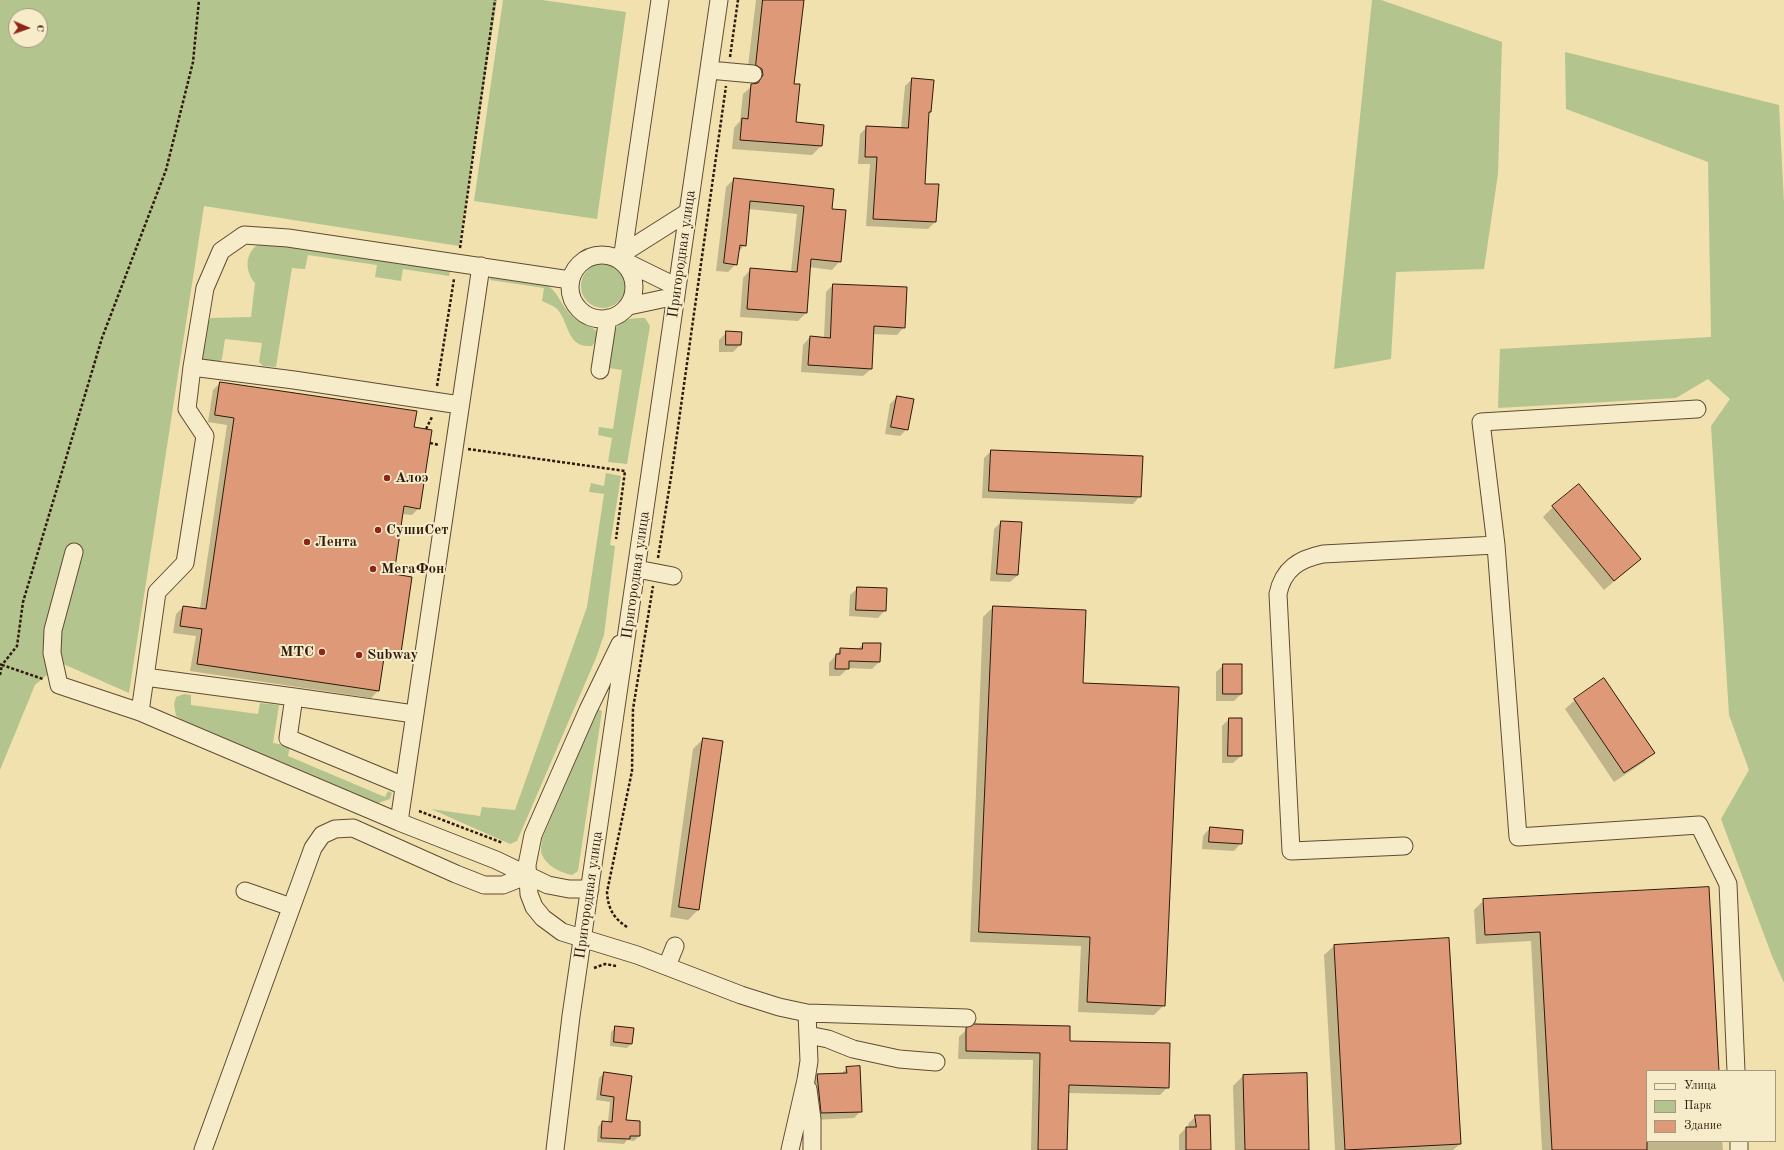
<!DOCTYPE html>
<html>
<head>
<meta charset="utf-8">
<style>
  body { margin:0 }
  #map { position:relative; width:1784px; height:1150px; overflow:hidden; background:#f1e1ae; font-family:"Old Standard TT",serif }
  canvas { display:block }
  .legend { position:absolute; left:1646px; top:1070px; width:130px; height:72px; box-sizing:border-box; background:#f6ecca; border:1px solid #a6987d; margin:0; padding:5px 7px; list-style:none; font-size:12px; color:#2f190a }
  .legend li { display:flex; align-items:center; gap:8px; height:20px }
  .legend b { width:20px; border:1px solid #a6987d }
  .north { position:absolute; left:8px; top:8px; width:40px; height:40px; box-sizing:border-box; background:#f6ecca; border:1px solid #a6987d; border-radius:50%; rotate:92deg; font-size:11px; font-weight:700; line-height:16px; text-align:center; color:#2f190a }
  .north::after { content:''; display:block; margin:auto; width:14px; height:18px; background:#8f2418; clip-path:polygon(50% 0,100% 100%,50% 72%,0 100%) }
</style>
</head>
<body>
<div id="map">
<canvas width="1784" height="1150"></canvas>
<ul class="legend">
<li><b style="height:5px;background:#f6ecca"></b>Улица</li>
<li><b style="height:11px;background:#b3c48f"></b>Парк</li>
<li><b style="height:11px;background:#de9979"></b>Здание</li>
</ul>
<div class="north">С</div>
</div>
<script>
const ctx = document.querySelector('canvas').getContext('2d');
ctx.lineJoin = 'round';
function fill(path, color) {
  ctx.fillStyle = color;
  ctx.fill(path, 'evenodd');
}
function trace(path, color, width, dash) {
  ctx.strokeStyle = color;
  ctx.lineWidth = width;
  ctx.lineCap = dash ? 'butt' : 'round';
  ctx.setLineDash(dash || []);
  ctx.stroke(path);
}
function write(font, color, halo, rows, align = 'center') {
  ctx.font = font + ' "Old Standard TT",serif';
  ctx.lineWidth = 4;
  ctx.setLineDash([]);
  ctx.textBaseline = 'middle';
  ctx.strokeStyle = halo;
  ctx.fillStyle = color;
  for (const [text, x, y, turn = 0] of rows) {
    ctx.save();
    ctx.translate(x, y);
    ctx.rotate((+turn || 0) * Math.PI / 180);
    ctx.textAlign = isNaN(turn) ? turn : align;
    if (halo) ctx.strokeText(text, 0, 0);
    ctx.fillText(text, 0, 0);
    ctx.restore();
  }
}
fill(new Path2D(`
  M0 0H497L459 246 204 206 129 693 61 663 35 685 0 770ZM16 16H40V40H16Z
  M503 0H542L626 12 597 219 474 201Z
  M1372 0H1381L1502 42 1498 174 1484 269 1396 272 1391 359 1334 369Z
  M1565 52 1779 105 1784 203V983L1772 956 1721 819 1749 770 1729 715 1711 426 1730 399 1708 379 1676 398 1498 408 1500 349 1711 337 1708 162 1566 109Z
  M268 242 451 268 449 276 403 269 401 281 375 277 377 265 308 255 305 269 292 268 276 367 263 366 259 362 262 343 225 339 222 359 218 363 206 362 201 357 206 325 211 318 251 317 255 283C246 273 244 256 256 246 259 244 264 243 268 242Z
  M581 286a22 22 0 1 1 44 0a22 22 0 1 1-44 0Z
  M491 273C508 276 542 277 553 290 561 299 564 310 573 317 581 324 590 324 597 332L596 341 592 346C565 348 570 321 556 308 552 305 546 303 542 301L544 288 490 280Z
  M645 318 650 326 627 464 608 462 612 438 598 435 599 427 613 429 622 370 609 368C611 352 609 323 629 319 634 318 640 318 645 318Z
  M606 473 621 476 610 545 615 546 604 635 596 658 517 841 510 844 431 809 480 816 482 807 515 810 587 607 604 494 589 492 591 483 604 486Z
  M184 694 191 695V705L258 714 260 703 279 705 273 743 290 746 288 756 385 797 388 791 392 793 390 799 378 803 183 720 176 716 174 704 176 697Z
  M598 709 602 711 578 871 572 875C561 873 547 866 542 855 540 851 542 843 542 839Z`), '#b3c48f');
fill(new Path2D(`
  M756 0H803L792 85 795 123 821 146 812 155 732 149 734 128 740 121 743 94 754 84 753 78 747 74Z
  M912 79 930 111 928 114 924 185H937L935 222 928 229 866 226 870 164H858L860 134 867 127 901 129 905 86Z
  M734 179 831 210 840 261 832 270 809 267 806 313 798 321 740 317 743 278 751 269 791 272 797 214 749 209 745 245 738 252 736 264 728 272 716 271 726 187Z
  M833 285 904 327 897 335 873 334 871 369 863 376 801 372 803 345 810 337 824 338 826 292Z
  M727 332 741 333 740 345 733 352H719V340Z
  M220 383 413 428 419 508 412 515 402 514 393 575 400 653 393 660 383 658 378 691 371 698 190 671 196 636 173 633 176 614 183 607 200 609 227 425 208 422 213 390Z
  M897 397 907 429 900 436 885 434 890 404Z
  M991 451 1142 457 1140 496 1133 504 982 498 984 458Z
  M1553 507 1640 559 1604 590 1543 517Z
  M1001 522 1020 523 1018 575 1010 582 990 581 994 529Z
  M858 588 885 610 878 618 849 616 850 595Z
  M993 607 1082 684 1164 1005 1154 1015 1078 1012 1081 946 970 942 983 617Z
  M863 644 879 662 872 669 848 668 840 676H829V663L841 649 857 650Z
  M1224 665 1241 694 1234 701H1216V672Z
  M1575 700 1654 752 1644 762 1614 782 1565 709Z
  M1229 719 1241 756 1233 763H1222V726Z
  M703 739 722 742 698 910 688 920 670 917 693 749Z
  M1210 828 1241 843 1234 851 1202 849 1203 836Z
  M1708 888 1718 1071H1647V1141H1722L1723 1150H1542L1531 941 1476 944 1474 910 1484 900Z
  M1334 946 1460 1144 1453 1150H1335L1324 955Z
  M616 1027 631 1044 627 1048 610 1046 611 1032Z
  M967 1029 1069 1042 1168 1087 1160 1095 1068 1093 1066 1150H1031L1033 1060 958 1059 959 1037Z
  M847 1068 861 1111 854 1118 814 1120 810 1083 818 1075H840Z
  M604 1073 624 1121 639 1122V1136L634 1141 627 1140 624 1144 597 1142 598 1127 602 1122H608L610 1102 596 1100 599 1078Z
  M1243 1076 1308 1150H1235L1233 1086Z
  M1196 1116 1210 1150H1179V1135L1186 1128H1189L1188 1124Z`), '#0003');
const building = new Path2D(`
  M763 0H804L794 84H800L796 122 824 125 822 146 740 140 742 118 748 119 751 84 758 83 763 75 762 69 756 65Z
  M912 78 934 80 931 112H929L925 184H939L936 222 873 219 877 157H865L866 126 908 128Z
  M734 178 834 189 832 209 846 210 841 262 811 259 807 313 747 309 750 268 797 272 804 206 750 201 746 246 740 245 737 265 724 263Z
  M833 284 907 287 905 328 874 326 872 369 808 365 810 336 830 338Z
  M726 331 742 332 741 345H726Z
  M220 382 417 411 414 427 432 430 420 509 404 506 394 574 412 577 401 653 385 651 379 691 197 664 202 629 180 626 183 606 206 609 234 418 215 415Z
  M897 396 914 399 908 430 891 427Z
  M991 450 1143 456 1141 497 989 491Z
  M1579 484 1641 559 1614 581 1552 506Z
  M1001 521 1022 522 1018 575 997 574Z
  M857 587 887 588 886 611 856 610Z
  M993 606 1086 610 1083 683 1179 687 1165 1006 1087 1002 1090 937 979 932Z
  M863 643H881L880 662 849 661V669H835L836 654H840V648L862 649Z
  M1223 664H1242V694H1223Z
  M1604 678 1655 753 1624 773 1574 699Z
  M1229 718H1242V756H1228Z
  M703 738 723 741 699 910 679 907Z
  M1210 827 1243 830 1242 844 1209 842Z
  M1709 887 1719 1071H1647V1150H1552L1540 932 1485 935 1483 899Z
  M1449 938 1461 1144 1345 1150 1334 945Z
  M975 1024 1070 1026V1041L1170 1043 1169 1088 1069 1085 1067 1150H1038L1040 1053 966 1051V1028Z
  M615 1026 634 1028 632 1044 614 1042Z
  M860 1066 862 1112 821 1113 817 1074 847 1073 846 1067Z
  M604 1072 632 1076 626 1120 640 1121V1136H630V1139L601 1138 602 1121 612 1122 614 1097 601 1095Z
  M1307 1073 1309 1150H1245L1243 1075Z
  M1195 1115H1210L1211 1150H1186V1127H1196Z`);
fill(building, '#de9979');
trace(building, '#2f190a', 1);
const minor = new Path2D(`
  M709 70 753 74
  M623 253 660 0
  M570 287a32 32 0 1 1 64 0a32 32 0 1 1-64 0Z
  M617 257 688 212
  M622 260 677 287
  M629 306 676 296
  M192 367 294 380 460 405
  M600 370 608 318
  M1697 409 1481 422 1496 545 1518 837 1699 825 1728 884 1736 1071
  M74 552 53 630 52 653 59 685 140 712 399 822 496 860 548 885 569 889H590
  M637 569 673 576
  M620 644 588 710 533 835 527 865 529 894 534 907 543 918 562 932 637 955 741 995 779 1007 807 1013 967 1018
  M294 697 145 677 157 592 185 563 205 436 187 409 192 367 205 288 221 251 244 235 288 238 570 280
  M140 712 145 677
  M404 786 288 738 294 697 414 714
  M399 822 481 266
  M1404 846 1291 851 1278 594C1283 569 1299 559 1323 554L1496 545
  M245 891 291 907
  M667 966 675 946
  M808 1035 828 1039 853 1049 899 1059 936 1062
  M808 1089 812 1119V1150
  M1739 1141V1150
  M203 1150 313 848 322 835 335 829 353 828 456 874 484 885H503L528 875
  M555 1150 571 1016 719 0
  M790 1150 806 1080 809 1061 807 1013`);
trace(minor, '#604b33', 19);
trace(new Path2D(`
  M730 57 738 0
  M460 248 495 0
  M437 386 454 279
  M426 429 432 417
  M430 443 439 445
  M468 449 625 471 616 539
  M658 558 671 477 726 86
  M0 664 2 665 17 646 23 602 102 338 166 170 193 62 199 0
  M0 675 2 665 43 679
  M419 811 503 843
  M627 927C613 918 608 908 607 892L632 771 633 709 653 586
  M594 968 605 964 616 966`), '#2f190a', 2.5, [3, 2]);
trace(minor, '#f6ecca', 17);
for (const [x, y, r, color] of [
  [387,478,4,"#8f2418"],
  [378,530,4,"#8f2418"],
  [307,542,4,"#8f2418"],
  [373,569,4,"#8f2418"],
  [322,652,4,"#8f2418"],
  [359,655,4,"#8f2418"]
]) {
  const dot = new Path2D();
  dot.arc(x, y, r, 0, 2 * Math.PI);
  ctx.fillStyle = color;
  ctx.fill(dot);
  trace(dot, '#f6ecca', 1.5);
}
write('15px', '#2f190a', '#f6ecca', [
  ["Пригородная улица",682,254,-82],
  ["Пригородная улица",636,575,-82],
  ["Пригородная улица",589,895,-82]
]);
write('bold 15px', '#2f190a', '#f6ecca', [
  ["Алоэ",395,478],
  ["СушиСет",386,530],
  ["Лента",315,542],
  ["МегаФон",381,569],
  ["МТС",314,652,"right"],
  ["Subway",367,655]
], 'left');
</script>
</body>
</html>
